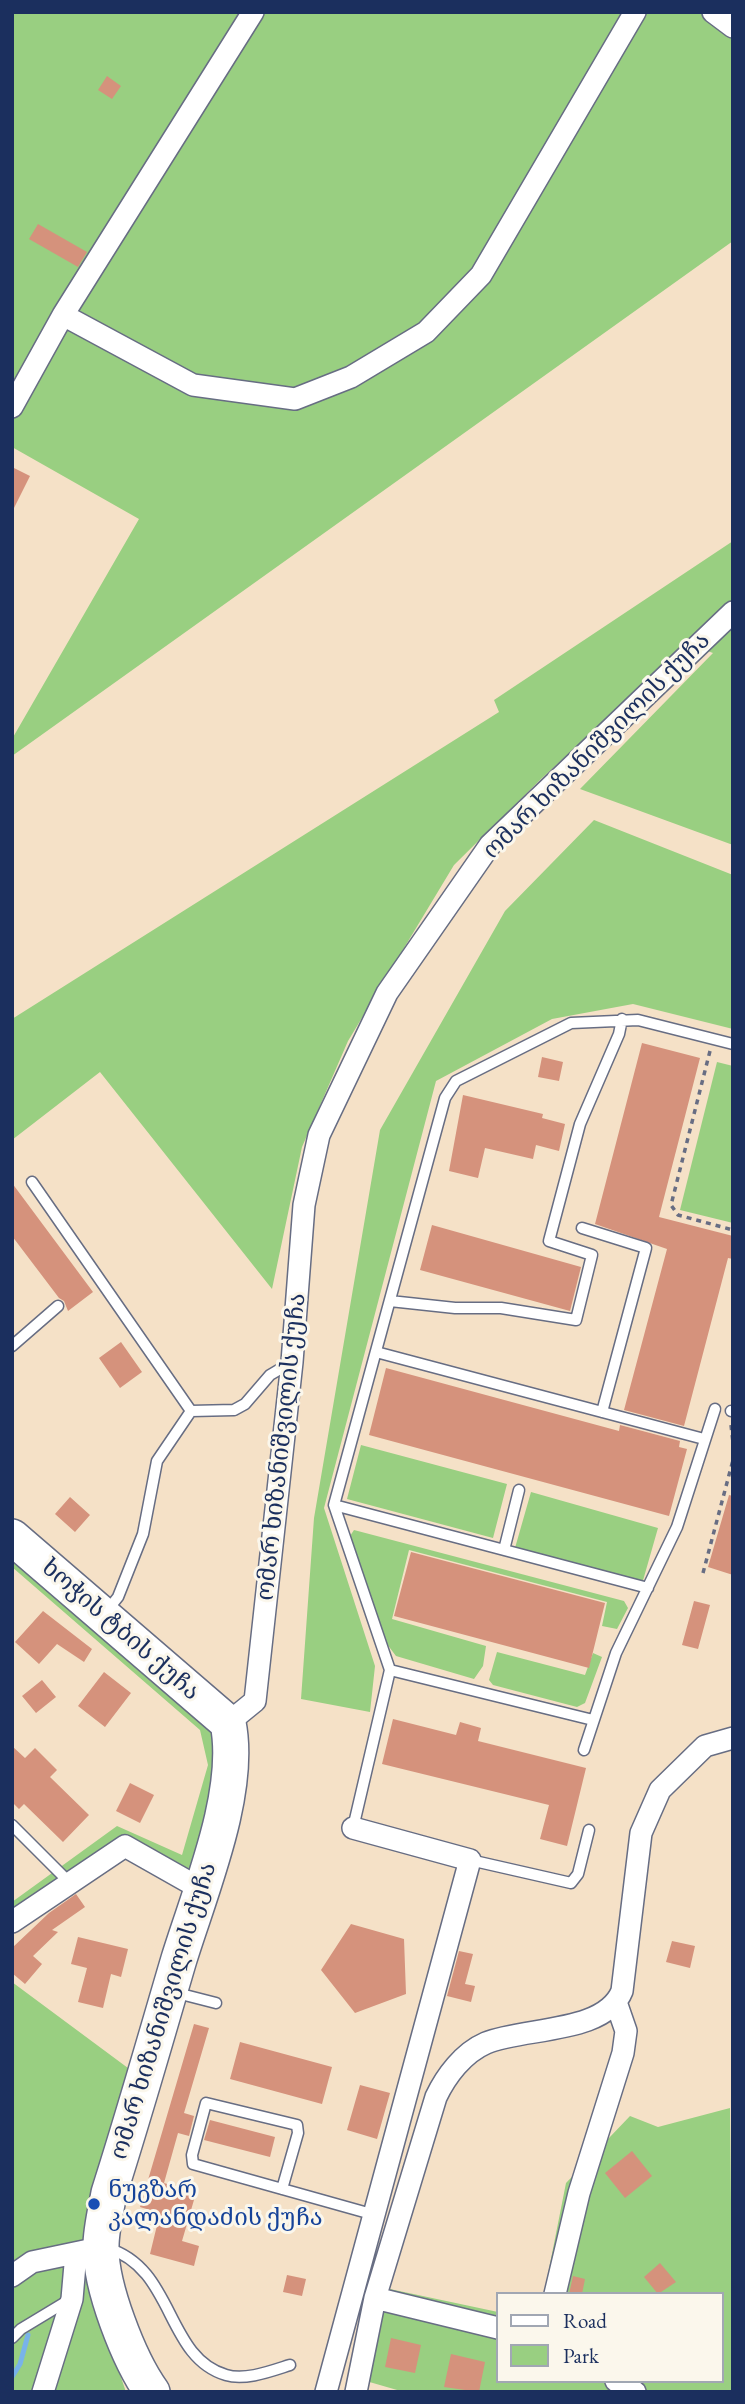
<!DOCTYPE html>
<html>
<head>
<meta charset="utf-8">
<style>
  body { margin:0 }
  #map { position:relative; width:745px; height:2404px; overflow:hidden; background:#f5e1c7; font-family:"EB Garamond",serif }
  canvas { display:block }
  .frame { position:absolute; inset:0; border:14px solid #1b2f5e; pointer-events:none }
  .legend { position:absolute; left:496px; top:2292px; width:228px; height:91px; box-sizing:border-box; background:#fbf7ec; border:2px solid #a1a7b3; margin:0; padding:9px 12px; list-style:none; font-size:21px; color:#1b2f5e }
  .legend li { display:flex; align-items:center; gap:14px; height:35px }
  .legend b { width:35px; border:2px solid #a1a7b3 }
</style>
</head>
<body>
<div id="map">
<canvas width="745" height="2404"></canvas>
<div class="frame"></div>
<ul class="legend">
<li><b style="height:9px;background:#fff"></b>Road</li>
<li><b style="height:19px;background:#99cf81"></b>Park</li>
</ul>
</div>
<script>
const ctx = document.querySelector('canvas').getContext('2d');
ctx.lineJoin = 'round';
function fill(path, color) {
  ctx.fillStyle = color;
  ctx.fill(path, 'evenodd');
}
function trace(path, color, width, dash) {
  ctx.strokeStyle = color;
  ctx.lineWidth = width;
  ctx.lineCap = dash ? 'butt' : 'round';
  ctx.setLineDash(dash || []);
  ctx.stroke(path);
}
function write(font, color, halo, rows, align = 'center') {
  ctx.font = font + ' "EB Garamond","Noto Serif Georgian",serif';
  ctx.lineWidth = 6;
  ctx.setLineDash([]);
  ctx.textBaseline = 'middle';
  ctx.strokeStyle = halo;
  ctx.fillStyle = color;
  for (const [text, x, y, turn = 0] of rows) {
    ctx.save();
    ctx.translate(x, y);
    ctx.rotate((+turn || 0) * Math.PI / 180);
    ctx.textAlign = isNaN(turn) ? turn : align;
    if (halo) ctx.strokeText(text, 0, 0);
    ctx.fillText(text, 0, 0);
    ctx.restore();
  }
}
fill(new Path2D(`
  M12 12H733V241L12 756V739L139 519 12 447Z
  M733 541V845L580 789 713 653 689 644 542 778 454 865 348 1041 302 1147 272 1289 100 1072 12 1140V1019L499 712 494 700Z
  M594 820 733 875V1029L633 1004 552 1019 436 1081 324 1508 375 1666 370 1712 301 1699 314 1518 380 1130 505 911Z
  M717 1062 733 1066V1223L680 1210Z
  M361 1445 507 1484 493 1538 347 1499Z
  M531 1492 658 1528 642 1584 515 1548Z
  M354 1530 624 1601 628 1608 617 1629 602 1626 607 1602 409 1550 392 1619 486 1646 483 1666 474 1679 396 1656 387 1644 348 1539Z
  M12 1554 221 1727 223 1756 190 1874 121 1837 12 1932V1902L117 1826 182 1855 208 1765 200 1730 12 1567Z
  M497 1652 585 1675 593 1653 602 1657 585 1703 577 1707 493 1685 489 1680Z
  M12 1982 132 2071 90 2286 126 2392H12Z
  M730 2108 733 2392H404L366 2381 385 2288 498 2312V2381H722V2294H544L566 2183 630 2116 658 2127Z`), '#99cf81');
trace(new Path2D(`
  M12 2377 20 2364 28 2335`), '#78b3e9', 5);
fill(new Path2D(`
  M107 76 121 86 112 99 98 90Z
  M38 224 87 252 78 267 29 239Z
  M12 467 30 476 12 512Z
  M642 1043 700 1058 659 1217 733 1236V1259L728 1258 684 1426 624 1410 667 1249 595 1224Z
  M542 1057 563 1062 559 1081 538 1077Z
  M463 1095 543 1114 542 1118 565 1124 559 1151 536 1145 533 1159 485 1148 478 1178 449 1171Z
  M12 1183 93 1292 68 1311 64 1301 59 1298 12 1236Z
  M432 1225 581 1267 570 1311 420 1270Z
  M121 1342 142 1372 120 1388 99 1358Z
  M386 1368 619 1431 620 1425 680 1441 679 1447 687 1449 669 1516 369 1435Z
  M729 1495 733 1496V1575L708 1567Z
  M70 1497 90 1515 75 1532 55 1514Z
  M411 1552 605 1603 589 1668 394 1616Z
  M694 1601 710 1605 698 1649 682 1645Z
  M43 1611 92 1649 84 1662 57 1644 39 1664 15 1642Z
  M104 1672 131 1693 105 1727 78 1706Z
  M42 1680 56 1697 36 1713 22 1696Z
  M393 1719 456 1735 460 1722 481 1728 478 1741 586 1768 567 1846 540 1839 549 1805 382 1764Z
  M12 1746 25 1758 35 1748 57 1770 50 1777 89 1815 63 1842 24 1804 19 1809 12 1802Z
  M130 1783 154 1795 140 1823 116 1811Z
  M76 1894 85 1907 52 1930 58 1932 33 1956 42 1964 25 1984 12 1973V1948L49 1913Z
  M351 1924 404 1939 406 1994 355 2013 321 1970Z
  M78 1937 128 1949 121 1977 111 1974 103 2008 78 2002 87 1968 71 1964Z
  M672 1941 695 1946 690 1968 666 1962Z
  M459 1951 473 1954 465 1984 475 1986 471 2002 447 1996Z
  M194 2024 209 2028 184 2113 194 2116 189 2136 178 2133 164 2183 196 2193 182 2241 199 2246 194 2266 150 2254 160 2213 140 2207Z
  M240 2042 332 2067 322 2104 230 2079Z
  M360 2085 390 2093 377 2139 347 2130Z
  M210 2120 275 2137 270 2157 204 2140Z
  M632 2151 652 2176 625 2198 605 2173Z
  M660 2263 676 2282 658 2294 644 2277Z
  M287 2275 306 2279 302 2296 283 2292Z
  M573 2276 585 2279 582 2294H569Z
  M391 2338 421 2345 415 2373 385 2367Z
  M451 2354 485 2362 479 2392 444 2387Z`), '#d5927c');
const lane = new Path2D(`
  M32 1182 191 1411 157 1461 143 1534 118 1597 106 1612
  M582 1228 646 1248 602 1412
  M390 1301 455 1308H501L576 1320 592 1255 549 1241 580 1124 619 1034 622 1019
  M12 1346 58 1306
  M376 1352 704 1439
  M191 1411 234 1410 245 1404 270 1375 292 1362
  M731 1411H733
  M334 1505 648 1588
  M504 1550 519 1490
  M390 1670 593 1720
  M584 1750 616 1653 677 1527 715 1409
  M12 1825 70 1883
  M353 1828 390 1670 334 1505 445 1098 456 1081 571 1023 638 1020 733 1044
  M470 1860 571 1883 578 1874 589 1830
  M173 1992 216 2003
  M282 2189 298 2133 297 2125 206 2103 192 2155 193 2164 375 2215
  M107 2248C175 2268 165 2357 226 2375 245 2381 271 2371 290 2365
  M12 2338 21 2329 69 2300`);
const street = new Path2D(`
  M713 12 733 27
  M63 315 193 385 295 399 351 377 426 332 481 275 635 12
  M12 407 63 315 253 12
  M228 1723 255 1701 292 1362 304 1205 319 1135 387 993 490 845 733 612
  M12 1922 125 1846 201 1889
  M12 2276 32 2262 89 2250
  M555 2294 579 2193 623 2053 626 2031 617 2005
  M375 2298 498 2328
  M616 2381 635 2392
  M43 2392 72 2299 76 2253
  M326 2392 470 1860 353 1828
  M356 2392 375 2298 436 2097C446 2076 463 2053 486 2043 524 2027 605 2034 622 1991L641 1833 660 1790 705 1746 733 1738`);
const primary = new Path2D(`
  M12 1537 228 1723C242 1792 200 1891 179 1959 156 2037 134 2115 109 2193 106 2210 101 2229 101 2246 100 2286 129 2360 152 2392`);
trace(lane, '#676d83', 13);
trace(street, '#676d83', 24);
trace(primary, '#676d83', 38);
trace(new Path2D(`
  M710 1051 671 1205 678 1215 733 1230
  M731 1425 733 1443
  M703 1573 733 1460`), '#676d83', 3.5, [5, 5]);
trace(lane, '#fff', 10);
trace(street, '#fff', 21);
trace(primary, '#fff', 35);
for (const [x, y, r, color] of [
  [94,2204,7,"#1a4fb4"]
]) {
  const dot = new Path2D();
  dot.arc(x, y, r, 0, 2 * Math.PI);
  ctx.fillStyle = color;
  ctx.fill(dot);
  trace(dot, '#fbf7ec', 2.5);
}
write('24px', '#1b2f5e', '#fbf7ec', [
  ["ომარ ხიზანიშვილის ქუჩა",597,746,-45],
  ["ომარ ხიზანიშვილის ქუჩა",282,1447,-84],
  ["ხოჭის ტბის ქუჩა",120,1630,41],
  ["ომარ ხიზანიშვილის ქუჩა",164,2011,-73]
]);
write('24px', '#164399', '#fbf7ec', [
  ["ნუგზარ",108,2190],
  ["კალანდაძის ქუჩა",108,2218]
], 'left');
</script>
</body>
</html>
